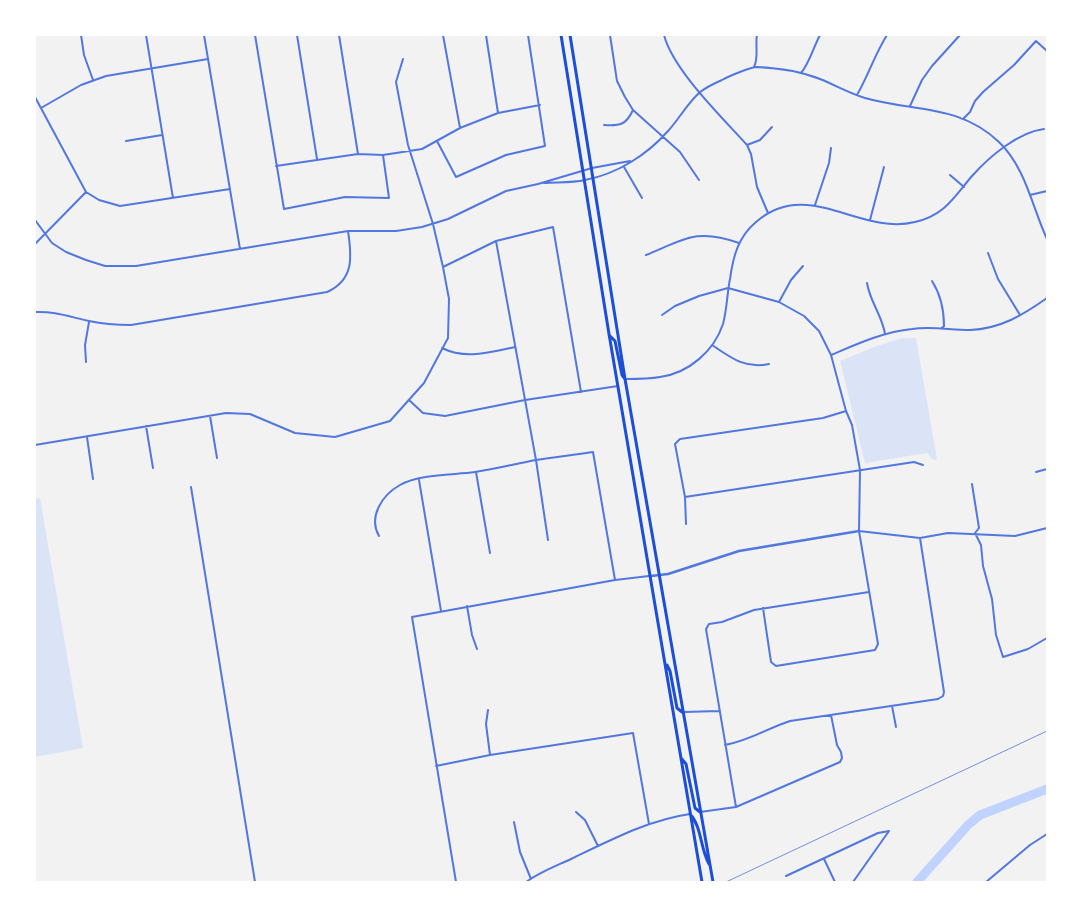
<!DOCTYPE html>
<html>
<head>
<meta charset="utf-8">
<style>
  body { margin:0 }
  #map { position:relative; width:1082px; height:917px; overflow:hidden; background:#f2f2f2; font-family:"Nunito Sans",sans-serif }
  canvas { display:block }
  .frame { position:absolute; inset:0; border:36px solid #fff; pointer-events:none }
</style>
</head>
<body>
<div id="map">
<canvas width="1082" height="917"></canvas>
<div class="frame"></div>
</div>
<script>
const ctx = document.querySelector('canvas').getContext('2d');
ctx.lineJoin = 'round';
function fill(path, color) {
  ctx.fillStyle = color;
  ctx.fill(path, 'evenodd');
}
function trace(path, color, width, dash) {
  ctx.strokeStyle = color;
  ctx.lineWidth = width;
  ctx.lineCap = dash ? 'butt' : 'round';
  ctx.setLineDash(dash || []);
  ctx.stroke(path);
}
fill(new Path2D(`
  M902 338H916L937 459 933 460 927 453 865 463 840 361 874 347Z
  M40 498 83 748 35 757V499Z`), '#dbe4f7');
trace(new Path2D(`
  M917 882 968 825 980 815 1047 789`), '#bfd3fe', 9);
trace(new Path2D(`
  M81 35 84 55 93 80
  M146 35 173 198
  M204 35 240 249
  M255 35 284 209 345 197 389 198 383 155
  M297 35 317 159
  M339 35 358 154
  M443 35 460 128
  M486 35 498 113
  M610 35 617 81 625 97 633 110 680 152 699 180
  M664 35C673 70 722 117 747 145L751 154 757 187 768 213
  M754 67C759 58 755 45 757 35
  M801 73C809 64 814 46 820 35
  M857 95C868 76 875 54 887 35
  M35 97 86 192 99 200 120 206 230 189
  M910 106 922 80 932 66 960 35
  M41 108 81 85 106 76 208 59
  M964 118 970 112 975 101 983 92 1014 65 1036 41 1047 51
  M604 125C620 126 626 125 633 110
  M126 141 162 135
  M437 141 456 177 506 155 545 146 528 35
  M747 145 760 140 772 127
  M276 166 358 154 383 155 422 149 460 128 498 113 540 105
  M624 167 642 198
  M950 175 964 187
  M544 183C557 182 572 183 585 180 617 174 647 155 668 131 679 119 687 104 699 93 705 88 715 83 722 80 729 76 751 67 757 67 779 68 800 71 820 79 835 85 849 93 865 98 914 112 959 104 999 142 1026 168 1032 207 1047 239
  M1030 195 1047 191
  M815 205 829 163 831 148
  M35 220 52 243 66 252 86 260 105 266H136L348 231H396L422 227 448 219 506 191 538 184 592 168 630 161
  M870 220 884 167
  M496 241 536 460 548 540
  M35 244 86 192
  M988 253 998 279 1020 315
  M646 255C685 239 697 228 739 243
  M443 267 496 241 553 227 581 392
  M932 281C941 295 944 310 944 326L942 328
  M867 283C870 302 882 315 885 334
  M779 302 791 280 803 266
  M35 312C54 311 70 317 89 321 103 324 117 325 131 325L327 292C354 280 352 257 348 231
  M662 315 675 306 699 296 728 288 779 302 804 316 819 331 831 355 846 411 852 425 860 470 859 531 878 644 875 650 776 666 771 662 763 608
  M712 345C731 358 745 369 769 364
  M442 348C466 360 490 352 515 347
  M831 355C857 344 883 332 912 329 931 326 950 330 970 330 1000 329 1023 315 1047 298
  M86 362 85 345 89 322
  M626 379C637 379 649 379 660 377 689 373 714 351 723 324 727 309 727 294 730 279 733 257 738 237 756 222 808 177 859 236 915 222 945 215 954 197 972 176 989 157 1018 132 1044 129
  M409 400 423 413 445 416 525 400 618 386
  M210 416 217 458
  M146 426 153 468
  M87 437 93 479
  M35 445 226 413 250 414 295 433 335 437 390 421 424 383 448 338 449 299 443 267 433 224 408 145 396 82 403 59
  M476 472 490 553
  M1036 472 1047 469
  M419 480 441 611
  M972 484 979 528 975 533 981 545 983 566 992 599 996 635 1003 657 1028 649 1047 638
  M191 487 255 882
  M685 497 914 462 923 465
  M686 524 685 497 675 444 680 439 823 418 846 411
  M859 531 920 538 948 533 1015 536 1047 528
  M379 536C368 517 382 495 400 485 419 474 453 475 475 472 495 469 515 464 536 460 555 457 574 455 593 452L615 580
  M467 606 472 635 477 649
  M892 706 896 727
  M488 710 486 724 490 755
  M684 712 719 711
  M725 745C749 741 768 728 790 721L938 699 943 696 944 692 920 538
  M436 766 490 755 633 733 649 824
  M736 807 706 629 709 624 722 622 754 610 869 592
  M576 812 585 820 598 846
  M700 812 736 807 840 762 842 758 841 752 837 745 831 715
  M514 822 520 852 531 879
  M824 859 835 882
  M786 876 878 833 889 831
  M456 882 412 617 615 580 649 576
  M526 882C540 872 556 866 571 859 609 841 648 820 690 814
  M853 882 889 831
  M986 882 1030 845 1047 834`), '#5277de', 2);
trace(new Path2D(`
  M651 576 668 574 739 551 859 531`), '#5277de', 2.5);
trace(new Path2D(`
  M561 35 609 334 702 882
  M570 35 625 379 713 882
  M609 335 615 341 622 375 625 379
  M667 665 670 671 677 708 682 712
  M681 758 686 764 695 808 700 812
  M690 814C702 827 700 848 709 864`), '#1d4ed8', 3);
trace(new Path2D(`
  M726 882 1047 731`), '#7290e2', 1);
</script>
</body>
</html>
